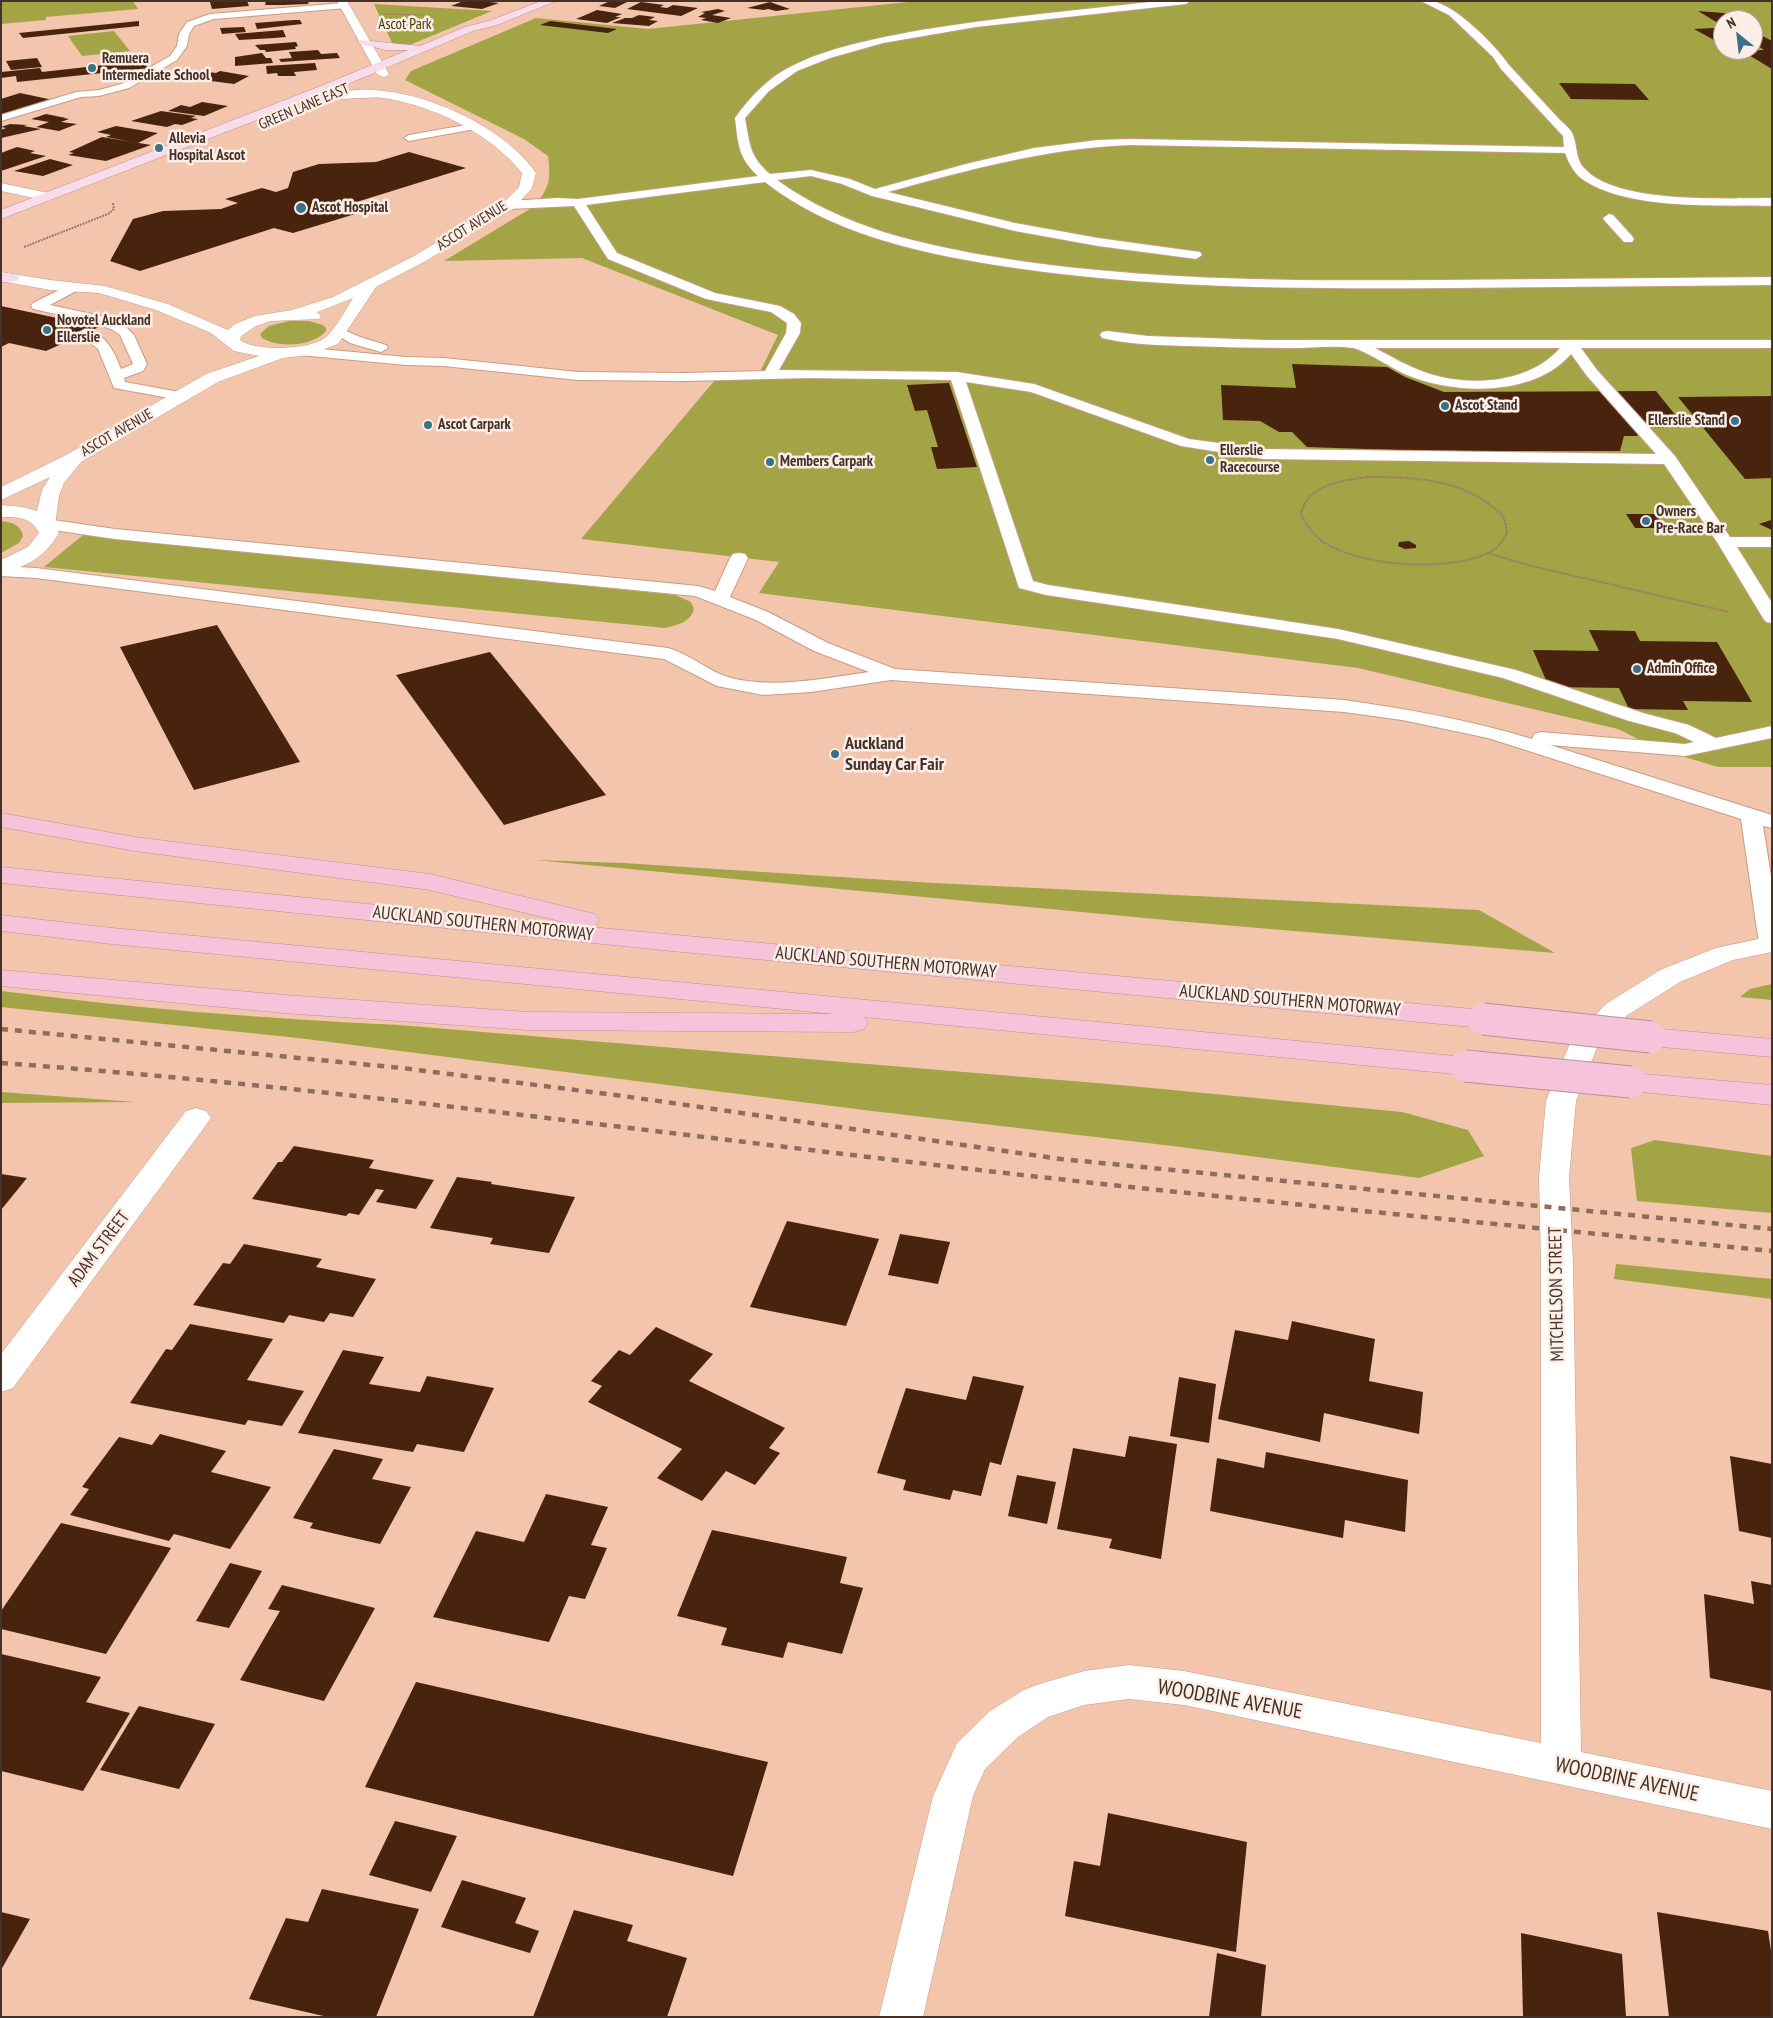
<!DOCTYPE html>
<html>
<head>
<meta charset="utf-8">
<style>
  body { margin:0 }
  #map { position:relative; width:1773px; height:2018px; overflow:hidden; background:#f3c5ac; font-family:"PT Sans Narrow",sans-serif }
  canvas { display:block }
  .frame { position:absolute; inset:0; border:2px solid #443228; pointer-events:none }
  .north { position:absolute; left:1713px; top:10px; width:50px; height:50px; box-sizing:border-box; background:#fceee6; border:1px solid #b2a39a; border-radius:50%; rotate:331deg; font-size:14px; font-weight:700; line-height:20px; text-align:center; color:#443228 }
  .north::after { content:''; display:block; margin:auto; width:18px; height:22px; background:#38718a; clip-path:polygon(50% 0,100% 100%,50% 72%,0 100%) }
</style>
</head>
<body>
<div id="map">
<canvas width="1773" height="2018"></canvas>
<div class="frame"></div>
<div class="north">N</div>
</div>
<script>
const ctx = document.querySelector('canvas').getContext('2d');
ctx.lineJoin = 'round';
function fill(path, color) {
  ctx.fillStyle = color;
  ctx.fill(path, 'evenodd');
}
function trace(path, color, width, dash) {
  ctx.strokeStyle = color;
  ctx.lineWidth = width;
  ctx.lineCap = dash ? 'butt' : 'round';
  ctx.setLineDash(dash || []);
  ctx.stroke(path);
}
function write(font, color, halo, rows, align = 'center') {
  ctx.font = font + ' "PT Sans Narrow",sans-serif';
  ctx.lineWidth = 5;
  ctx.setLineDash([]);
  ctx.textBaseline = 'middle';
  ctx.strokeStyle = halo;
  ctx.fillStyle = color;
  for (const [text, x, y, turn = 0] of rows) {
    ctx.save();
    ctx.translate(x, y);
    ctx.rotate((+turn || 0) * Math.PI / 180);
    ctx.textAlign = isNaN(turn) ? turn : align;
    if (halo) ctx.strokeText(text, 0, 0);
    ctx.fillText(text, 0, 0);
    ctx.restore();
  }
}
fill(new Path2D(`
  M1 1H133L138 9 46 17V20L1 24Z
  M918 1H1772V767H1718L1658 749 1618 729 1358 668 759 593 779 562 581 539 715 380H756L778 335 582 258 444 261 533 207C550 188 551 180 548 156L524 139 405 80 411 71 536 18 648 29ZM1723 20H1753V50H1723Z
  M374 4 492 11 407 46 394 47Z
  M114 31 130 51 82 56 68 36Z
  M289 321H309L323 325 326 328V331C312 347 278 348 262 338L260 334 269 326Z
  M1 521C12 522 21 525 23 536L19 543 1 553Z
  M83 535 675 595 691 602 694 609C690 623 677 625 665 628L44 567Z
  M535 860 623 863 934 883 1479 910 1555 953 1176 921Z
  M1772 984V1000L1740 997 1750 989Z
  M1 991C133 1008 266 1019 399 1025L1120 1085 1402 1112 1468 1130 1484 1156 1419 1178 1173 1146 872 1111 298 1038 1 1007Z
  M1 1092 135 1102 1 1103Z
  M1655 1140 1772 1156V1213L1637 1201 1631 1148Z
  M1616 1264 1772 1279V1299L1614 1279Z`), '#a3a446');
fill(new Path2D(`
  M217 1H247L249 6 212 9 210 2Z
  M266 1H309L308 4 283 5H265Z
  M471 1H491L490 2 499 3 482 9 451 6 461 2Z
  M610 1H629L615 8 599 6Z
  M641 2 664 5 660 7 667 8 673 5 698 8 681 16 627 9Z
  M770 2 790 9 776 11 768 9 764 10 747 8Z
  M718 9 725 11 712 15 731 18 718 23 701 20 706 18 698 17 705 13 701 12Z
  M597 10 622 14 615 17H621L607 23 576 19Z
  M1698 11 1724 13 1735 20H1723V26Z
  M639 15 655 17 649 20 658 21 649 26 612 23 625 18H632Z
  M294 20H300L302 24 257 29 255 23Z
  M139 21V26L23 38 19 33Z
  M550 21 617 29 608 33 540 25Z
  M244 27 246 32 222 34 220 28Z
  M1714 28 1723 33V40H1714L1694 29Z
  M283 30 286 37 275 38 239 40 235 34Z
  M1753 31 1772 41V69L1742 51 1764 50 1753 43Z
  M296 42 298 46 295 47 296 49 266 52 265 50H260L255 45Z
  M318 50 321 54 337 53 340 58 281 62 279 59 292 58 289 52Z
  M262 53 266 58H271L273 63 235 66V57Z
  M37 58 42 67 11 70 6 61Z
  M140 61 149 68 17 82 16 76 1 78V72L40 68 42 72Z
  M315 63 317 70 294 72 296 76H278L277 73 267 74 266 66Z
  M195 70 216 73 220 71 249 76 234 84 181 77 188 75 182 74Z
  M1559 83 1635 84 1649 100 1571 99Z
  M20 93 53 100 1 116V99Z
  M202 102 228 106 204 116 168 111 181 105 190 107Z
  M161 111 196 116 191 118 198 119 182 125 175 124 167 127 131 121Z
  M46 114 66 118H64L69 119 61 122 77 124 59 131 36 127 49 122 31 119Z
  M10 124 28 125 23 126 41 129 1 138V130L6 128 1 127Z
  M116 126 158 133 138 143 106 137 111 135 97 132Z
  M102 137 139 143 151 145 106 161 68 155 74 153 69 152Z
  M17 147 35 151 30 153 46 156 1 171V153Z
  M409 152 466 168 347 205 365 211 293 233 274 228 140 271 110 261 133 219 163 211 221 209 238 203 225 199 255 190 262 188 276 192 288 188 293 172 319 164 376 162Z
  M50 159 73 165 43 176 14 171Z
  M1 306 99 327 46 351 9 343 1 347Z
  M1292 364 1387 367 1405 377 1444 392 1656 391 1685 427 1646 428 1637 436H1624L1620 451H1427L1307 447 1292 432H1279L1260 421 1223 420 1221 385 1296 388Z
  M949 383 977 467 937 469 931 447H938L927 410 915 411 907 385Z
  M1772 396V478L1745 479 1678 397Z
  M1626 514H1656L1666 528H1635Z
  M1771 520 1772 530 1759 524Z
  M1409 541 1416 545V548L1405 549 1398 546 1399 542Z
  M217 625 300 762 194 790 120 647Z
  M1589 630 1635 631 1640 641 1717 642 1752 702 1683 701 1688 710 1629 709 1619 688 1549 687 1533 650 1599 651Z
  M490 652 606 795 504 825 396 675Z
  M294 1146 374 1160 369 1168 434 1180 416 1209 376 1202 384 1190 376 1189 359 1215 349 1213 346 1216 252 1199 278 1162H282Z
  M1 1174 27 1178 1 1210Z
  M457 1177 492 1182 491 1184 575 1197 549 1253 490 1244 493 1238 430 1228Z
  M787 1221 879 1239 846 1326 750 1307Z
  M900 1234 950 1242 938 1284 888 1275Z
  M244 1244 322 1259 316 1267 376 1279 353 1317 330 1313 324 1322 289 1315 284 1323 193 1305 223 1263 230 1264Z
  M1292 1321 1375 1339 1369 1381 1423 1392 1419 1434 1324 1413 1320 1442 1218 1419 1235 1330 1288 1340Z
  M190 1324 273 1339 247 1380 304 1391 282 1426 248 1420 245 1425 130 1403 166 1349 172 1350Z
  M656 1327 713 1354 689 1381 785 1428 769 1448 780 1453 755 1485 726 1471 702 1501 657 1478 682 1449 588 1402 602 1386 591 1381 619 1350 630 1355Z
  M343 1350 384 1357 369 1384 420 1392 427 1376 494 1388 464 1452 417 1444 413 1452 298 1433Z
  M973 1376 1024 1386 1001 1465 990 1462 981 1496 953 1490 950 1500 903 1490 906 1480 877 1473 906 1388 966 1400Z
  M1179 1377 1216 1384 1209 1443 1170 1436Z
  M160 1434 226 1451 211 1472 271 1487 230 1549 174 1534 169 1541 70 1515 89 1489 82 1487 119 1437 152 1445Z
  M1129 1436 1177 1444 1161 1559 1109 1548 1112 1539 1057 1529 1073 1448 1125 1457Z
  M334 1449 383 1459 372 1479 411 1487 380 1544 310 1528 313 1523 293 1518Z
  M1266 1452 1408 1480 1405 1532 1345 1520 1343 1538 1210 1511 1217 1458 1264 1468Z
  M1730 1456 1772 1464V1538L1739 1531Z
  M1017 1475 1056 1482 1047 1524 1008 1516Z
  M546 1494 608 1507 591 1545 607 1548 585 1599 569 1596 549 1642 433 1617 476 1531 524 1542Z
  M61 1523 171 1548 106 1654 1 1629V1611Z
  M712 1530 847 1557 840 1583 863 1588 842 1654 788 1642 783 1658 721 1645 727 1628 677 1616Z
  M230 1563 262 1571 229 1628 196 1621Z
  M1751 1581 1772 1585V1691L1710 1678 1704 1594 1754 1604Z
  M282 1585 375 1608 324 1701 240 1680 280 1611 268 1609Z
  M1 1654 101 1677 86 1702 130 1713 83 1791 1 1771Z
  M416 1682 768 1762 733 1876 365 1787Z
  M139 1706 215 1724 179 1789 100 1770Z
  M1108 1813 1247 1842 1236 1952 1065 1916 1074 1861 1100 1866Z
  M395 1821 457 1836 431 1892 369 1875Z
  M462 1880 526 1898 515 1923 539 1931 530 1953 441 1927Z
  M322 1889 419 1909 376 2017H328L249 1999 286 1918 308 1922Z
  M574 1910 633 1925 627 1941 687 1958 667 2017H533Z
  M1 1912 30 1919 1 1970Z
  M1657 1912 1768 1931 1772 1957V2017H1669Z
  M1521 1933 1622 1954 1626 2017H1523Z
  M1217 1953 1266 1965 1261 2017H1209Z`), '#48240f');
const lane = new Path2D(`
  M1159 1H1190L1186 4 976 27 883 43 830 58 797 71 769 91 745 118C750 144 749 156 770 174L811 170 850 179 875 189 966 164 1034 148 1098 140 1131 139 1564 147 1563 136 1501 69 1493 57 1449 15 1421 1C1424 1 1429 1 1432 1 1457 6 1495 45 1509 65 1525 83 1542 100 1558 118 1563 123 1571 129 1573 135 1578 148 1575 160 1586 170 1619 204 1726 198 1772 198V206C1719 205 1630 210 1585 181 1575 175 1569 164 1565 153L1131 145C1047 148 968 170 888 192L1015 223 1098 238 1200 252 1202 255 1196 259 1098 246 1015 231 872 196 842 184 811 176 777 180C843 228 923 245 1001 258 1147 281 1294 281 1442 280 1552 279 1662 278 1772 277V285C1665 286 1559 287 1452 288 1299 289 1147 289 995 265 915 252 830 233 765 182L586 205 617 253 715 293 780 306 794 314 801 323 800 333 779 370 957 372 1034 384 1189 439 1263 449 1656 454 1587 376 1571 354C1534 397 1455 395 1407 375 1393 369 1364 350 1353 348 1333 345 1311 348 1292 348 1257 348 1223 347 1189 346 1160 345 1130 345 1102 338L1100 335 1102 332 1107 331 1148 336 1266 340H1772V348H1581L1597 370 1675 456 1730 537H1772V547H1737L1772 603V623L1766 622 1763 618 1717 542 1664 464 1263 459 1181 446 1031 392 966 382 1033 581 1048 585 1338 629 1516 670 1643 713 1689 725 1716 738 1772 726V738L1685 756 1550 745 1772 815V828L1763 826 1772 882V950L1762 949 1759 944 1741 819 1488 738 1402 720 1344 712 891 680 811 692 763 695 717 686 664 659 36 578 1 576V566L36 568 668 648C690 654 709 672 731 678 776 689 824 678 869 672L814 651 756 620 695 596 115 539 46 529 40 528 38 524 40 520 46 519 115 529 698 586 715 591 730 558 733 554 739 553 745 554 748 558 730 597 768 612 828 643 895 669 1344 700C1407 709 1471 720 1532 739L1534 734 1541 732 1685 744 1694 742 1675 733 1629 721 1503 678 1338 639 1046 595 1019 588 951 380 809 378 685 381 578 380 444 366 406 365 300 355 295 354 293 351 295 348 300 347 406 357 444 358 578 372 685 373 765 371 786 333 787 323 771 312 706 299 608 259 574 206 509 209 503 205 509 201 558 198 578 199 758 176C738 158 738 143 735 118 749 98 768 78 790 67 828 47 879 38 921 30 1000 17 1080 10 1159 1ZM1375 348H1560C1529 384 1469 387 1427 373 1409 367 1392 357 1375 348Z
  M344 3 349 6 347 8 214 19 194 26 189 34 187 46 177 60 129 88 99 96 81 97 1 121V115L76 92 99 90 121 84 170 56 177 46 179 34 187 22 210 14Z
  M471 124 475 125 476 127 475 129 409 141 404 138 409 135Z
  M1609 214 1613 215 1632 236 1634 239 1632 242H1624L1605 221 1603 218Z
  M73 283 78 284 80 287 78 290 50 305 101 316 123 324 134 335 147 364 143 371 124 378 125 382 185 393 187 396 185 399 180 400 114 388 98 349 78 333 85 329C106 334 114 351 121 369L133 364 120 335 113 330 92 322 33 309 31 306 33 303Z
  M340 328 360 337 386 345 388 348 381 352 350 343 333 332Z`);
const street = new Path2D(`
  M358 90C417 87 502 124 536 173L532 188 514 208 424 262 376 287 338 344 308 355 283 358 218 382 81 462 64 483 59 496 55 525 59 533C46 556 27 567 1 573V560L28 547 39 533C32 517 16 517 1 517V505L23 507 37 511 42 490 50 477 1 500V487L68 454 206 374 259 356 234 351 211 333 156 310 99 293 50 290 1 281V272L50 280 105 286 168 304 228 330 235 324 255 316 292 310 333 297 414 256 504 202 519 187 522 173C491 134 433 105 383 98 371 96 333 102 327 96L333 92ZM353 298C347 308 334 331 326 337 311 350 256 352 240 340L241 336 256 326 271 321 319 319 321 316 317 312Z
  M1 183 53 194 55 197 48 201 1 191Z
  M1772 936V952L1733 960 1680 982 1626 1016 1598 1045 1576 1101 1569 1177 1573 1264 1581 1752 1772 1791V1829L1184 1705 1129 1699 1084 1705 1048 1717 1018 1737 985 1769 973 1796 923 2017H879L933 1796 957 1743 990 1711 1022 1691 1036 1685 1084 1671 1129 1665 1184 1671 1541 1743V1264L1539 1177 1546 1101 1571 1041 1606 1004 1660 970 1716 948Z
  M196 1108 206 1111 211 1118 206 1125 13 1388 1 1392V1354L186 1111Z`);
const secondary = new Path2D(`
  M337 1H347L389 74 387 76 383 77 377 74Z`);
const primary = new Path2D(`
  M541 1H556L497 25 473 31 329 92 1 219V210L321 86 408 50H386L360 44 358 42 360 40 420 46 465 27 489 21Z
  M1 272 17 275 20 278 17 281 1 282Z`);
const highway = new Path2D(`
  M1 813 135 837 430 874 595 914 599 920 595 926 590 927 1483 1010 1493 1013 1497 1019 1493 1025 1483 1028 682 952 1 883V867L576 925 430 890 135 851 1 827Z
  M1 915 112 928 1465 1057 1475 1059 1479 1066 1475 1073 1465 1075 864 1017 868 1023 864 1029 854 1032 528 1030 284 1013 1 986V970L284 995 528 1012 835 1014 112 944 1 931Z
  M1651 1028 1772 1039V1057L1651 1046 1641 1043 1637 1037 1641 1031Z
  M1631 1073 1772 1085V1105L1631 1091 1621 1089 1617 1082 1621 1075Z`);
trace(lane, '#c89c84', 2);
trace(street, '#c89c84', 1);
trace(secondary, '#c89c84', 1);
trace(primary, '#b7919c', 1);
trace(highway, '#b7919c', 1);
trace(new Path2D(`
  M384 14 422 15`), '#9a7a69', 1, [2, 1]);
trace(new Path2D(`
  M24 247 108 214 114 209 113 203
  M1367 477C1408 477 1456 478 1490 505 1495 509 1502 513 1504 519 1506 523 1506 529 1507 534 1503 539 1500 545 1495 549 1457 574 1358 567 1322 541 1312 533 1306 525 1301 514 1308 484 1341 481 1367 477Z
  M1487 553 1532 566 1729 612`), '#9a7a69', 2, [2, 1]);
fill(lane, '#fff');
fill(street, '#fff');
fill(secondary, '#fff');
fill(primary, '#f9dce9');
fill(highway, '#f5c4da');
trace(new Path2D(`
  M1 1029 402 1068 623 1096 1061 1159 1772 1229
  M1 1063C319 1086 636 1130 953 1167 1225 1199 1499 1224 1772 1251`), '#8b6e5d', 4.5, [7, 7]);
const highwayBridge = new Path2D(`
  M1483 1019 1651 1037
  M1465 1066 1631 1082`);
trace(highwayBridge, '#b7919c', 33, []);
trace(highwayBridge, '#f5c4da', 31);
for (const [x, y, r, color] of [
  [92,68,5,"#38718a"],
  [159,148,5,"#38718a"],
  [301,208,6,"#38718a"],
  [47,330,5,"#38718a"],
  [1445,406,5,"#38718a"],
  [1735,421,5,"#38718a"],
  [428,425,5,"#38718a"],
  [1210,460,5,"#38718a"],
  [770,462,5,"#38718a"],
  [1646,521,5,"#38718a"],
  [1637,669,5,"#38718a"],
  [835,754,5,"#38718a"]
]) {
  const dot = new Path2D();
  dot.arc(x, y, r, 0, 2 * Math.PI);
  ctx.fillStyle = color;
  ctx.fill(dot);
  trace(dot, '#fceee6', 2);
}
write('15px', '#3b3b00', '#fceee6', [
  ["Ascot Park",405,25]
]);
write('bold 15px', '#443228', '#fceee6', [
  ["Remuera",102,59],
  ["Intermediate School",102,76],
  ["Allevia",169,139],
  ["Hospital Ascot",169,156],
  ["Ascot Hospital",312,208],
  ["Novotel Auckland",57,321],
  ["Ellerslie",57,338],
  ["Ascot Stand",1455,406],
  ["Ellerslie Stand",1725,421,"right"],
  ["Ascot Carpark",438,425],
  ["Ellerslie",1220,451],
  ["Racecourse",1220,468],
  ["Members Carpark",780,462],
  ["Owners",1656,512],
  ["Pre-Race Bar",1656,529],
  ["Admin Office",1647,669]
], 'left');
write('15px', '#443228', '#fceee6', [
  ["GREEN LANE EAST",304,107,-23],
  ["ASCOT AVENUE",472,226,-32],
  ["ASCOT AVENUE",117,433,-30]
]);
write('bold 18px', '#443228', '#fceee6', [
  ["Auckland",845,744],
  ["Sunday Car Fair",845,765]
], 'left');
write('18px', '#443228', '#fceee6', [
  ["AUCKLAND SOUTHERN MOTORWAY",483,924,6],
  ["AUCKLAND SOUTHERN MOTORWAY",886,963,5],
  ["AUCKLAND SOUTHERN MOTORWAY",1290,1001,5],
  ["ADAM STREET",99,1249,-53],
  ["MITCHELSON STREET",1557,1294,-91]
]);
write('21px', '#443228', '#fceee6', [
  ["WOODBINE AVENUE",1230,1700,10],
  ["WOODBINE AVENUE",1627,1780,12]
]);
</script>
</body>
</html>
